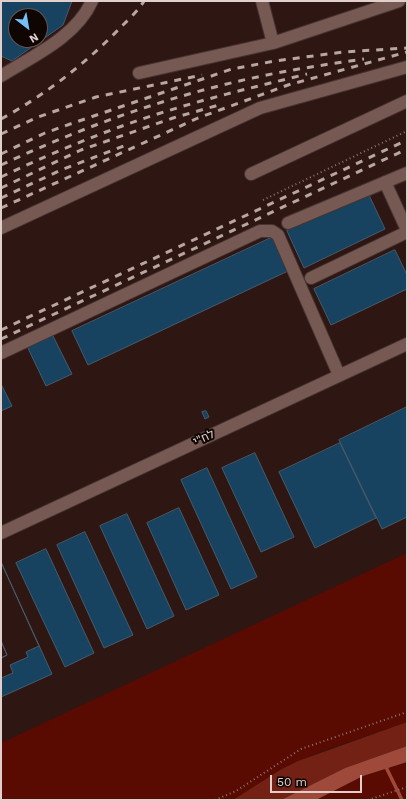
<!DOCTYPE html>
<html>
<head>
<meta charset="utf-8">
<style>
  body { margin:0 }
  #map { position:relative; width:408px; height:801px; overflow:hidden; background:#2e1712; font-family:"Work Sans",sans-serif }
  canvas { display:block }
  .frame { position:absolute; inset:0; border:2px solid #e0cfcb; pointer-events:none }
  .north { position:absolute; left:8px; top:8px; width:40px; height:40px; box-sizing:border-box; background:#0f0604; border:1px solid #635654; border-radius:50%; rotate:149deg; font-size:11px; font-weight:700; line-height:16px; text-align:center; color:#e0cfcb }
  .north::after { content:''; display:block; margin:auto; width:14px; height:18px; background:#76c0f7; clip-path:polygon(50% 0,100% 100%,50% 72%,0 100%) }
  .scale { position:absolute; left:270px; top:775px; width:92px; height:18px; box-sizing:border-box; border:2px solid #e0cfcb; border-top:0; padding-left:5px; font-size:12px; line-height:14px; white-space:nowrap; color:#e0cfcb; -webkit-text-stroke:3px #0f0604; paint-order:stroke }
</style>
</head>
<body>
<div id="map">
<canvas width="408" height="801"></canvas>
<div class="frame"></div>
<div class="north">N</div>
<div class="scale">50 m</div>
</div>
<script>
const ctx = document.querySelector('canvas').getContext('2d');
ctx.lineJoin = 'round';
function fill(path, color) {
  ctx.fillStyle = color;
  ctx.fill(path, 'evenodd');
}
function trace(path, color, width, dash) {
  ctx.strokeStyle = color;
  ctx.lineWidth = width;
  ctx.lineCap = dash ? 'butt' : 'round';
  ctx.setLineDash(dash || []);
  ctx.stroke(path);
}
function write(font, color, halo, rows, align = 'center') {
  ctx.font = font + ' "Work Sans",Heebo,sans-serif';
  ctx.lineWidth = 4;
  ctx.setLineDash([]);
  ctx.textBaseline = 'middle';
  ctx.strokeStyle = halo;
  ctx.fillStyle = color;
  for (const [text, x, y, turn = 0] of rows) {
    ctx.save();
    ctx.translate(x, y);
    ctx.rotate((+turn || 0) * Math.PI / 180);
    ctx.textAlign = isNaN(turn) ? turn : align;
    if (halo) ctx.strokeText(text, 0, 0);
    ctx.fillText(text, 0, 0);
    ctx.restore();
  }
}
fill(new Path2D(`
  M407 553V722L320 752 280 770 233 800H1V743Z
  M407 762V800H316L363 776Z`), '#590a01');
fill(new Path2D(`
  M407 722V746L345 768 281 800H233L280 770 298 761Z`), '#732115');
fill(new Path2D(`
  M407 746V762L363 776 316 800H281L345 768Z`), '#9f493b');
trace(new Path2D(`
  M385 765 402 800`), '#9f493b', 3.5);
const building = new Path2D(`
  M1 1H72L63 25 12 61 1 56ZM16 16H40V40H16Z
  M368 193 385 229 304 268 287 231Z
  M273 237 288 271 88 365 72 331Z
  M395 250 407 275V289L331 325 314 289Z
  M51 332 72 374 46 386 26 344Z
  M2 386 12 406 1 411V387Z
  M407 407V517L382 529 339 440Z
  M206 411 209 417 205 419 202 412Z
  M340 443 376 518 315 548 279 472Z
  M255 453 294 537 261 552 222 468Z
  M207 468 257 577 231 589 181 480Z
  M179 508 219 595 186 610 147 523Z
  M127 514 174 616 147 629 100 526Z
  M85 532 133 635 104 648 57 545Z
  M46 549 94 653 65 667 16 563Z
  M1 562 52 674 1 697V658L7 655 1 641Z
  M1 562 39 646 26 652 28 657 10 665 13 673 1 678V658L7 655 1 641Z`);
fill(building, '#174361');
trace(building, '#455b6d', 1);
const minor = new Path2D(`
  M262 1 273 43
  M139 73 273 43 399 1
  M1 76C33 56 76 37 92 1
  M251 174 407 101
  M385 182 407 230
  M288 223 407 173
  M1 228 260 108 407 67
  M311 278 407 232
  M1 353 260 231H272L278 235 339 375
  M1 533 407 344`);
trace(minor, '#463431', 14);
trace(new Path2D(`
  M263 200 407 131
  M215 800 236 791 301 749 407 712
  M368 800 407 787`), '#8a7672', 2, [1, 3]);
trace(minor, '#775953', 12);
trace(new Path2D(`
  M1 119C45 95 85 64 120 28 128 20 138 11 144 1
  M1 134 38 117 96 97 202 75
  M1 154 45 133 73 123 232 69 275 61 343 52 407 48
  M1 165C70 133 141 106 215 87 264 74 314 66 364 59
  M1 177C58 150 116 126 177 108 220 95 263 85 307 74
  M1 188 81 150 173 118 219 105
  M1 198 61 170 129 144
  M1 208 198 118 288 85 407 52
  M1 330 407 140
  M1 339 407 149`), '#b8a6a2', 3, [7, 7]);
write('12px', '#e0cfcb', '#0f0604', [
  ["לח\"י",204,438,-25]
]);
</script>
</body>
</html>
